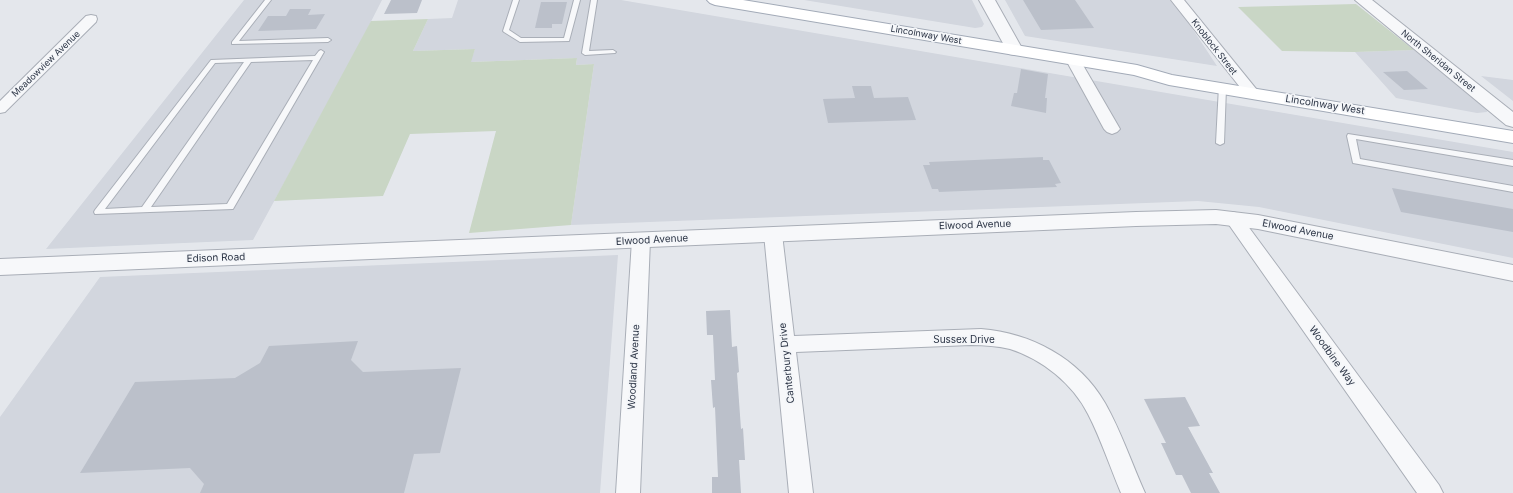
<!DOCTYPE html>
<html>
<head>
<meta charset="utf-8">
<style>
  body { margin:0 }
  canvas { display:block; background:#e4e7ec }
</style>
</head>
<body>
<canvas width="1513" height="493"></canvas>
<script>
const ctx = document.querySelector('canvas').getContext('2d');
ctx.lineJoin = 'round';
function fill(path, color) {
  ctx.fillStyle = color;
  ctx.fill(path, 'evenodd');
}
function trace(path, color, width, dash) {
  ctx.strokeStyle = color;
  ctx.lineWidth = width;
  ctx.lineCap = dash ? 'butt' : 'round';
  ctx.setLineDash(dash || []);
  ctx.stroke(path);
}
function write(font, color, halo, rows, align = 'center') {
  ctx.font = font + ' Inter,sans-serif';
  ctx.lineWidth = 3.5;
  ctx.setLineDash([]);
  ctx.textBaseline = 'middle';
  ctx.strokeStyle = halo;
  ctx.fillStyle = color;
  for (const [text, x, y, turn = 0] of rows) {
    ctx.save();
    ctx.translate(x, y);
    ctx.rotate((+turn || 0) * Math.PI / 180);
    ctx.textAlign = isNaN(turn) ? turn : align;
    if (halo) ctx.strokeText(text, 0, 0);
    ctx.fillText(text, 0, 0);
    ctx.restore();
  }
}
fill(new Path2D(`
  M244 0H382L356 51 253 240 46 249Z
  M458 0H621L1513 152V258L1259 207 1198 201 571 225 594 64 576 65 577 58 470 62 475 49 413 51 428 19 452 18Z
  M804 0H972L984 24 982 27 975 28Z
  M1005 0H1170L1182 13 1217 66 1025 36Z
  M1414 50 1486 107 1487 112 1477 113 1396 98 1355 52Z
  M1481 76 1513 80V101Z
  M618 255 600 493H0V417L100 277Z`), '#d2d6de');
fill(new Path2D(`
  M1356 4 1414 50 1355 52 1282 51 1238 7Z
  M428 19 413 51 475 49 471 62 577 58 576 65 594 64 571 225 469 233 496 131 410 134 383 196 274 201 371 21Z`), '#c9d6c5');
fill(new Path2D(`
  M391 0H422L417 13 384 14Z
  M1023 0H1075L1094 28 1041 30Z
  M541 2H567L562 24H552V28H535Z
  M290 9H311L308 15 325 14 316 29 258 31 268 16H286Z
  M1021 69 1048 74 1045 98H1047L1046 113 1011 106 1014 93H1017Z
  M1407 71 1428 89 1404 90 1383 72Z
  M852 86H871L874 98 908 97 916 120 828 123 823 99 855 98Z
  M1043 157V160H1049L1061 183 1055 184 1057 187 939 192 938 189H932L923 165H930L929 162Z
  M1392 188 1513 209V232L1401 212Z
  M730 310 732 347 737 346 739 372 737 373 741 429 743 428 745 460H739L741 493H712V477H718L715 407 713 408 711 380H715L713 335H707L706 311Z
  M358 341 351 360 363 372 461 368 440 453 414 454 404 493H200L204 484 190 468 80 473 135 382 235 378 260 363 269 346Z
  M1185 397 1200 426 1188 427 1213 473H1209L1220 493H1191L1182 475H1176L1161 443H1166L1144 399Z`), '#bbc0ca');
const service = new Path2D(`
  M265 0H271L239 41 328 38 331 40 328 42 232 44V42Z
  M513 0H519L509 30 521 38H564L574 0H580L569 41 520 42 504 32 503 31Z
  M591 0H597L589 51 613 50 616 52 615 53 585 55 582 53Z
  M321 50 324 52 233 209 95 214 94 212 95 210 211 60 315 56 319 51ZM313 60 227 204 151 207 251 62ZM244 62 142 207 105 209 215 63Z
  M1219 86H1225L1226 88 1224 143 1220 145 1216 143Z
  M1348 134 1513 160V166L1356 139 1360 159 1513 186V192L1353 163 1347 136Z`);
const minor = new Path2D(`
  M1171 0H1184L1257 90 1259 93 1257 96 1252 97 1247 96Z
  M91 15 96 16 97 19 96 22 5 112 0 113V101L86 16Z
  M1073 56 1078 57 1080 60 1120 129 1117 132 1112 134 1107 132 1104 129 1066 60 1068 57Z
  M1233 212 1239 214 1439 485 1443 493H1417L1227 222 1224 218 1227 214Z
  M773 228 779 230 782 234 794 336 981 329C1031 333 1079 358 1105 403 1121 431 1132 464 1145 493H1121C1110 467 1101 439 1088 414 1073 384 1042 359 1010 349 997 346 984 345 971 345L796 352 813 493H789L764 234 767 230Z
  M641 234 647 236 650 240 640 493H616L632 240 635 236Z`);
const tertiary = new Path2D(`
  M979 0H995L1023 50 1021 54 1015 55 1009 54Z
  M1355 0H1372L1513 112V127L1506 125Z
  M1216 210 1258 215 1513 265V281L1258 229 1216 224 1136 226 0 275V259L1136 212Z`);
const primary = new Path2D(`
  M707 0H743L1137 65 1172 75 1513 131V143L1169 85 1134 75 715 5 710 3Z`);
trace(service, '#a9aeb7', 2);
trace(minor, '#a9aeb7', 2);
trace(tertiary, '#a9aeb7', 2);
trace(primary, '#a3abb8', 2);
fill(service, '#f7f8fa');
fill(minor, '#f7f8fa');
fill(tertiary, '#f7f8fa');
fill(primary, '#fff');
write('9px', '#2b3445', '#f4f6f9', [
  ["Lincolnway West",926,35,10],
  ["Knoblock Street",1214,47,52],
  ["North Sheridan Street",1438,61,39],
  ["Meadowview Avenue",46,64,-44]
]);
write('10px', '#2b3445', '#f4f6f9', [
  ["Lincolnway West",1325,105,9],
  ["Elwood Avenue",975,225,-2],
  ["Elwood Avenue",1298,230,11],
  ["Elwood Avenue",652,240,-3],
  ["Edison Road",216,258,-2],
  ["Sussex Drive",964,340],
  ["Woodbine Way",1332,356,54],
  ["Canterbury Drive",787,363,-96],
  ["Woodland Avenue",634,367,-87]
]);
</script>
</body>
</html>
